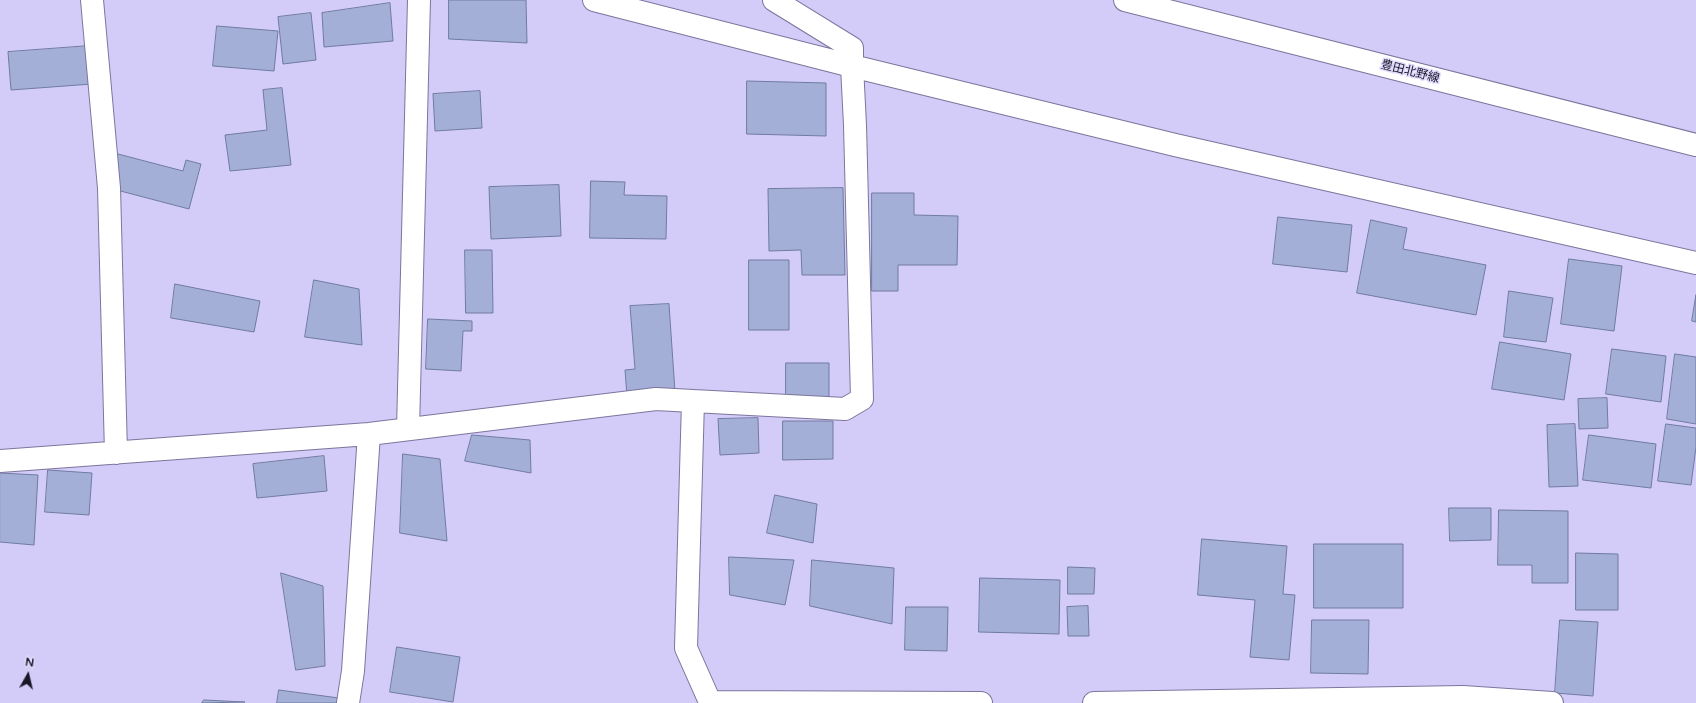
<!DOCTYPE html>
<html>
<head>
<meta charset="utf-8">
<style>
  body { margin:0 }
  #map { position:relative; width:1696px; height:703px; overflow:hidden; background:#d3ccf8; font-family:"Varela Round",sans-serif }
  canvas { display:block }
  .north { position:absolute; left:8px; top:655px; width:40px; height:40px; -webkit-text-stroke:3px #e0dbfe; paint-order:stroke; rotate:8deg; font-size:11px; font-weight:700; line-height:16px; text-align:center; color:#191626 }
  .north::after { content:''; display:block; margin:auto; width:14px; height:18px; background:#191626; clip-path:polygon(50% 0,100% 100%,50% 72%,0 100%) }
</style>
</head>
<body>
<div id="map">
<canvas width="1696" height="703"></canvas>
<div class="north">N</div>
</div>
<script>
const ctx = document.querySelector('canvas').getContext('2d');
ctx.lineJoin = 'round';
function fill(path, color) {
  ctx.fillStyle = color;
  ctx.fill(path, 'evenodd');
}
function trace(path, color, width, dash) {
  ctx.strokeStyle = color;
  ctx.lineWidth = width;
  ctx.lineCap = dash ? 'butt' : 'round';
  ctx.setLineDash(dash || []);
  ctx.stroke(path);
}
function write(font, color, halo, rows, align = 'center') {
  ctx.font = font + ' "Varela Round","Noto Sans JP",sans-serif';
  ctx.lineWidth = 3;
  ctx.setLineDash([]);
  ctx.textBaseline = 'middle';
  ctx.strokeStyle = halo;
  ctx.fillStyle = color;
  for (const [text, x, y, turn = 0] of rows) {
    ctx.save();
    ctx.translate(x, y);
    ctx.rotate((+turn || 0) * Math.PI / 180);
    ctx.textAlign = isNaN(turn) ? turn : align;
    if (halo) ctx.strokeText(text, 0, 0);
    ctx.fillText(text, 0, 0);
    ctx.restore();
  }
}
const building = new Path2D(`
  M449 0H526L527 43 449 39Z
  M390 3 393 41 324 47 322 13Z
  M311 13 316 60 283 64 278 17Z
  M217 26 278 31 274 71 213 66Z
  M89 46 92 84 11 90 8 52Z
  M747 81 826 83V136L747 134Z
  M282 88 291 165 230 171 225 135 267 130 263 90Z
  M480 91 482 128 435 131 433 94Z
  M118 154 183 171 186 160 201 164 189 209 109 188Z
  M591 181 625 182 624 195 667 196 666 239 590 238Z
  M559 185 561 236 491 239 489 187Z
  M843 188 845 275H802L801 250 769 251 768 189Z
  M872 193H914V215L958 216 957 265H898V291H872Z
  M1278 217 1352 225 1347 272 1273 264Z
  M1371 220 1407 228 1403 249 1486 265 1476 315 1357 293Z
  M465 250H492L493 313H466Z
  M1569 259 1622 266 1614 331 1561 324Z
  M749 260H789V330H749Z
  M314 280 359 289 362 345 305 337Z
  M175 284 260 301 254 332 171 318Z
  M1509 291 1553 298 1546 342 1504 337Z
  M1696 295V322L1692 321Z
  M669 304 675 392 627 396 625 370 635 369 630 306Z
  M428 319 472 321V331H463L461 371 426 369Z
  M1500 342 1571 354 1564 400 1492 389Z
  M1612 349 1666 356 1661 402 1606 394Z
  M1675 354 1696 357V424L1667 419Z
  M786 363H829V397H786Z
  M1607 398 1608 428 1579 429 1578 399Z
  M758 418 759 453 720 455 718 419Z
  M783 421H833V459L783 460Z
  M1575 424 1578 486 1549 487 1547 425Z
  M1666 424 1696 428V447L1691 485 1658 481Z
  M472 435 530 440 531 473 465 461Z
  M1589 435 1656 444 1651 488 1583 480Z
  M403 454 440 459 447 541 400 533Z
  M324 456 327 491 257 498 253 464Z
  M48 470 92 473 89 515 45 512Z
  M0 473 38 475 34 545 0 542Z
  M775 495 817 504 813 543 767 533Z
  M1449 508H1491V540L1450 541Z
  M1499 510 1568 511V583H1532V565H1498Z
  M1202 539 1287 546 1283 594 1295 595 1289 660 1250 657 1255 600 1198 595Z
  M1314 544H1403V608H1314Z
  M1576 553 1618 554V610H1576Z
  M729 557 794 560 785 605 730 595Z
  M812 560 894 568 892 624 810 606Z
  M1068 567 1095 568 1094 594H1068Z
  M281 573 323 586 325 666 296 670Z
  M980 578 1060 580 1059 634 979 632Z
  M1088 606 1089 636H1068L1067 607Z
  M906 607H948L947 651 905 650Z
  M1312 620H1369L1368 674 1311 673Z
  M1560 620 1598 622 1593 696 1555 693Z
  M397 647 460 657 453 702 390 692Z
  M279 690 339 698V703H277Z
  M204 700 245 702 202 703Z`);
fill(building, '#a4afd8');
trace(building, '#707ba1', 1);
const street = new Path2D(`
  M92 0 109 188 116 453
  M594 0 852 66V48L774 0
  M693 401 845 409 862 399 855 125 852 66 1175 145 1696 263
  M408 429 419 0
  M0 461 369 434 656 399 693 401 686 648 710 702 981 703
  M348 703 353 671 369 434
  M1094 703 1463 697 1552 703`);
const secondary = new Path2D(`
  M1125 0 1696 145`);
trace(street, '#7c759c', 24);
trace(secondary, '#7c759c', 24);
trace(street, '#fff', 22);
trace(secondary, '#fff', 22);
write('12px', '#191626', '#e0dbfe', [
  ["豊田北野線",1410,72,14]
]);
</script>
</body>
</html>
